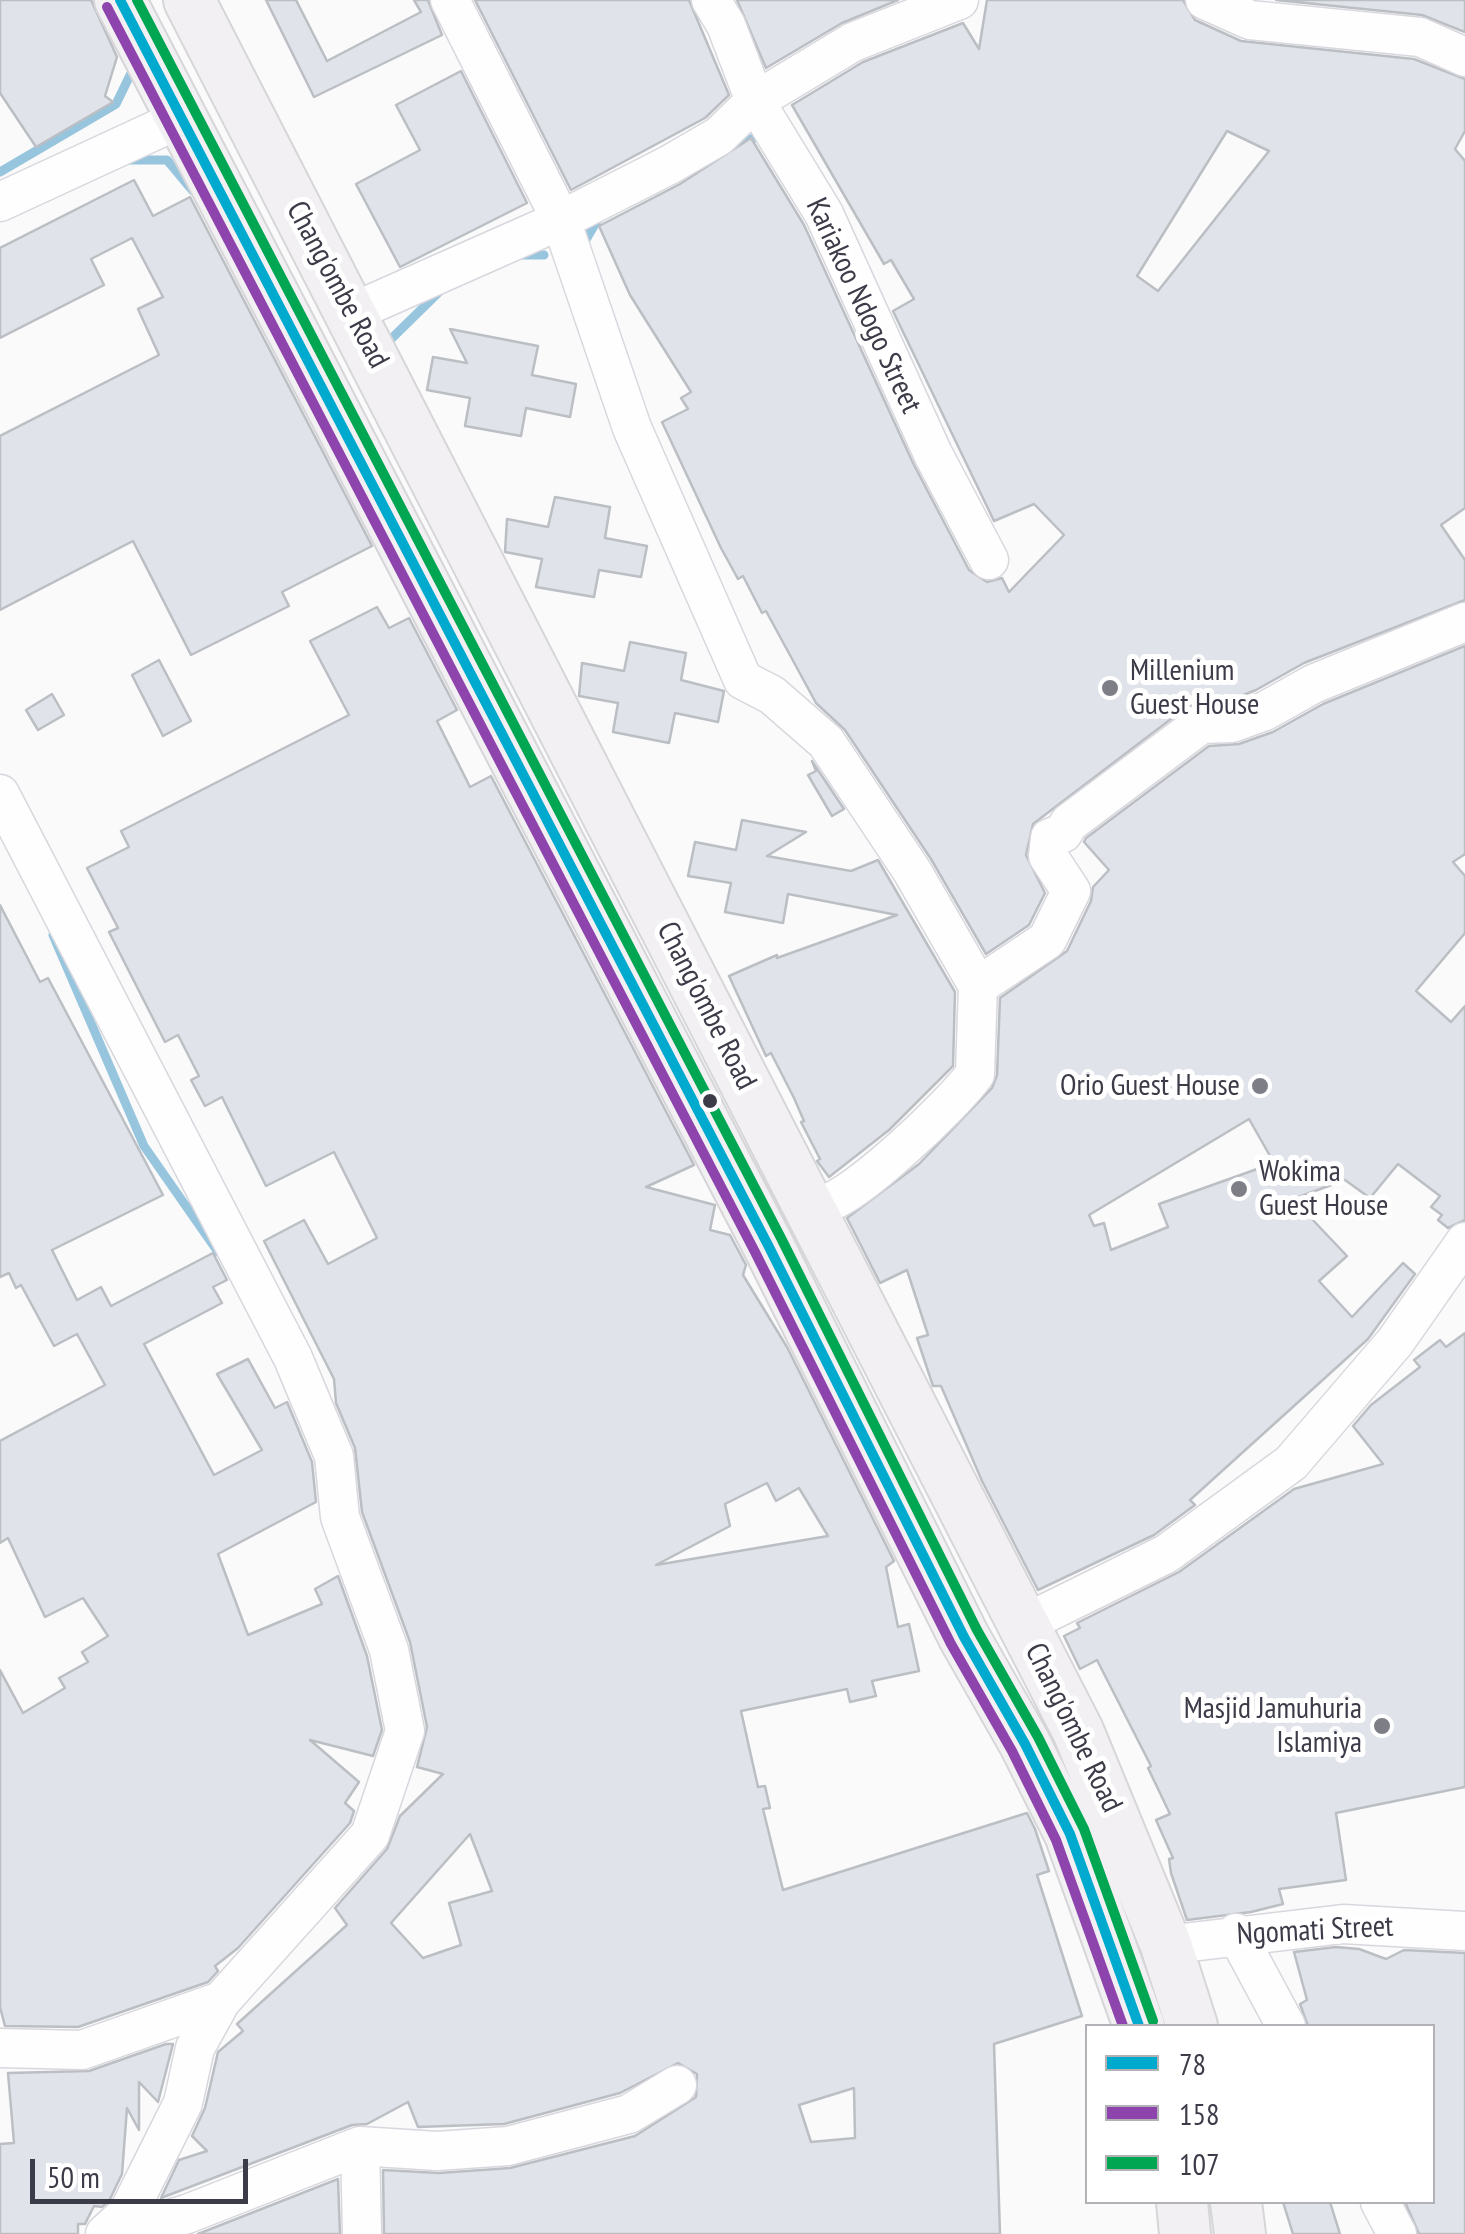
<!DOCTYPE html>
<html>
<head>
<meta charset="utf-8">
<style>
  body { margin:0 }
  #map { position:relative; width:1465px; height:2234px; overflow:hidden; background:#fafafa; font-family:"PT Sans Narrow",sans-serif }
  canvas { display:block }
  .legend { position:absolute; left:1085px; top:2024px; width:350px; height:180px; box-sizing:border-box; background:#fff; border:2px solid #b1b1b6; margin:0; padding:12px 18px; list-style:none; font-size:30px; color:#3c3b48 }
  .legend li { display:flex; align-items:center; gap:20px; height:50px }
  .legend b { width:50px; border:2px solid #b1b1b6 }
  .scale { position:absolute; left:30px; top:2159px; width:218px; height:45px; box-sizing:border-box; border:5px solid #3c3b48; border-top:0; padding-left:12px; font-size:30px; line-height:35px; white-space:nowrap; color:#3c3b48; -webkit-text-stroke:8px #fff; paint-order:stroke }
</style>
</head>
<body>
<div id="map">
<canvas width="1465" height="2234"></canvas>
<ul class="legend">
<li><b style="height:12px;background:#00a9ce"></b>78</li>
<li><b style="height:12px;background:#8e44ad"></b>158</li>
<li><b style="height:12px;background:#00a651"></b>107</li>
</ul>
<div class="scale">50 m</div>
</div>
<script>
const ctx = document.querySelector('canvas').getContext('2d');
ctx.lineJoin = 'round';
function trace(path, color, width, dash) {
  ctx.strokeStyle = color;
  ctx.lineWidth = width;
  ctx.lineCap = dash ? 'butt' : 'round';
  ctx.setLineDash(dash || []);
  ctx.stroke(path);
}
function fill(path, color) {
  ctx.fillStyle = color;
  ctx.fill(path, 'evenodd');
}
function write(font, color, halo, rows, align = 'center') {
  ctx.font = font + ' "PT Sans Narrow",sans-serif';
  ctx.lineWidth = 10;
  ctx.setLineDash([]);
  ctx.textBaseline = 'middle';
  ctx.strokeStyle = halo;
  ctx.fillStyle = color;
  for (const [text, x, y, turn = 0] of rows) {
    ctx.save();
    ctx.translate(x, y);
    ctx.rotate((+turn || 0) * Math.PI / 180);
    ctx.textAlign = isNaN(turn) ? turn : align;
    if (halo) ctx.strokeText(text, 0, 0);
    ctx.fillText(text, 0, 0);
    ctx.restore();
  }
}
trace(new Path2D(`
  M730 147 762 135
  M129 160H167L193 191
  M0 172 116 104 134 67
  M584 243 601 214
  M517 255H544
  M384 346 440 291
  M53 935 144 1146 218 1252`), '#97c5de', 9);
const building = new Path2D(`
  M0 0H91L117 57 105 96 113 102 36 147 0 93Z
  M266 0H296L327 61 421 12 414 0H428L442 35 314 97Z
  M475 0H689L729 95 705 118 571 190Z
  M737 0H898L842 23 766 68Z
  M987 0H1183L1195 20 1241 41 1414 59 1465 79V131L1455 149 1465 161V508L1441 525 1465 560V600L1304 663 1256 690 1228 701 1188 706 1033 824 1026 855 1045 893 1029 925 986 954 931 859 845 730 816 703 766 611 762 613 743 576 738 579 721 548 662 422 688 409 681 398 691 392 630 295 599 226 680 184 751 138 804 225 913 463 969 570 987 582 1002 578 1009 592 1064 535 1034 504 994 521 893 311 914 299 891 260 884 264 792 105 863 62 963 23 979 49ZM1227 131 1269 151 1158 291 1137 276Z
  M1276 0H1465V32L1422 15Z
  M461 71 527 203 400 267 356 184 420 150 396 105Z
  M134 180 153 216 190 197 372 546 282 592 289 606 191 655 133 541 0 610V436L159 355 138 309 163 297 132 238 91 259 104 285 0 338V248Z
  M450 329 538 346 532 375 576 384 570 417 526 408 521 436 465 426 470 398 427 390 433 357 467 363Z
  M555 497 610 507 605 538 647 546 641 577 599 570 594 597 536 587 542 559 505 552 507 519 548 527Z
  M377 607 389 628 409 618 457 710 437 721 470 787 491 776 694 1165 646 1187 715 1205 710 1230 730 1235 746 1265 743 1275 787 1347 894 1561 886 1567 898 1627 909 1624 919 1671 872 1681 876 1696 850 1702 847 1689 741 1711 758 1787 765 1786 770 1808 763 1809 783 1890 1027 1813 1035 1829 1049 1871 1037 1875 1082 2016 994 2044 1000 2234H384L383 2170 439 2173 510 2168 635 2136 696 2097 697 2074 678 2063 620 2093 504 2124 418 2127 408 2102 367 2124 352 2125 161 2198 179 2160 207 2151 192 2136 205 2108 218 2052 243 2031 237 2024 347 1925 335 1908 387 1849 400 1816 443 1774 417 1767 427 1727 410 1642 362 1512 355 1448 336 1403 334 1379 264 1241 304 1220 328 1264 377 1238 334 1152 266 1186 222 1097 205 1106 191 1080 199 1076 178 1035 165 1042 109 932 118 928 87 868 129 847 121 831 349 715 310 641ZM767 1483 776 1501 799 1488 828 1536 656 1565 730 1526 725 1504ZM470 1834 492 1891 449 1903 461 1945 423 1958 391 1923ZM854 2088 855 2138 811 2142 799 2105Z
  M630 642 686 653 681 680 724 691 718 722 675 713 669 743 613 732 618 703 579 696 582 663 624 671Z
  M1465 646V854L1453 862 1465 876V933L1416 991 1451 1022 1465 1006V1220L1448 1228 1438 1220 1442 1215 1431 1207 1440 1196 1398 1164 1370 1198 1345 1180 1293 1199 1347 1256 1319 1281 1352 1317 1403 1263 1415 1274 1368 1339 1190 1500 1195 1505 1154 1535 1038 1590 982 1481 941 1386H933L917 1338 928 1335 907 1270 880 1283 847 1218 919 1164 992 1088 997 1075 1000 998 1067 951 1091 901 1093 887 1109 870 1084 842 1086 838 1209 746 1239 744 1273 732 1323 704ZM1249 1119 1274 1163 1159 1204 1168 1227 1111 1250 1104 1223 1094 1226 1089 1215Z
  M159 660 191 721 163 736 132 675Z
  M52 694 64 715 38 730 26 710Z
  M812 761 844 809 832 816 808 775 816 771Z
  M742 820 806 832 767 856 851 871 878 860 955 992 953 1066 889 1130 829 1177 817 1161 820 1159 801 1122 804 1121 794 1098 771 1053 766 1056 729 976 777 955V958L897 915 788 894 783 923 725 912 731 883 688 876 695 842 736 850Z
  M0 905 40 982 48 978 163 1195 52 1250 77 1300 101 1287 111 1306 213 1253 227 1280 213 1287 222 1303 144 1344 214 1475 262 1450 217 1374 248 1359 275 1408 287 1402 312 1462 316 1502 218 1554 248 1635 322 1604 315 1589 338 1576 367 1656 382 1730 373 1756 310 1740 359 1782 345 1803 354 1811 350 1823 238 1948 215 1966 218 1971 208 1982 78 2027 5 2026 0 2007V1670L23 1713 65 1688 59 1678 88 1662 82 1652 108 1636 83 1598 45 1617 8 1538 0 1543V1441L105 1385 77 1334 54 1346 21 1285 16 1288 9 1273 0 1277Z
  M1465 1333V1787L1336 1813 1346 1880 1279 1889 1283 1904 1251 1912 1187 1920 1171 1873 1169 1859 1173 1858 1156 1820 1170 1814 1148 1768 1151 1766 1097 1660 1080 1669 1064 1636 1080 1628 1077 1623 1179 1572 1294 1489 1383 1464 1353 1426 1371 1405 1420 1367 1414 1360 1440 1340 1446 1347Z
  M1336 1947 1359 1949 1386 1959 1404 1950 1465 1953V2234H1419L1405 2202H1432V2026H1308L1300 2004 1307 2000 1294 1952Z
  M166 2044H173L158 2102 139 2082V2130L127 2108 122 2174 110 2199 102 2207 94 2206 85 2224H78V2234H0V2144L14 2143 8 2073 89 2071Z
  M338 2179 340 2234H198Z
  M1283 2202H1330L1340 2234H1293Z`);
fill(building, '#e0e3e9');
trace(building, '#bbbfc4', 2.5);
const minor = new Path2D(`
  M450 0 561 220 632 428 743 680 772 695 826 742 912 871 978 986 975 1074C954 1103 857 1196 826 1203
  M711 0 726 25 755 101 824 214 933 454 989 560
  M1205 0 1250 20 1420 37 1465 57
  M0 202 184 117
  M351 313 561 220 669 165 719 136 755 101 853 42 959 0
  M0 794 293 1358 334 1456 340 1517 389 1650 405 1731 370 1835 221 2001 195 2048 183 2103 128 2213 105 2234
  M978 986 1047 940 1071 891 1048 856 1050 838 1063 833 1069 823 1201 724 1232 723 1265 711 1313 684 1465 622
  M1024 1624 1166 1554 1291 1463 1395 1342 1465 1242
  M1236 1933 1286 2026
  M1166 1945 1343 1924 1465 1931
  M0 2048 82 2050 221 2001
  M360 2146 362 2234
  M1380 2202 1397 2234
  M118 2234 187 2214 360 2146 437 2151 508 2146 629 2114 677 2085`);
const major = new Path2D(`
  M120 0 768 1245 964 1637 1025 1744 1070 1834 1139 2026
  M189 0 1078 1731 1166 1945 1192 2026
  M1182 2202 1185 2234
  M1236 2202 1240 2234`);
trace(minor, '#d8d7de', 41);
trace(major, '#d6d6d9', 54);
trace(minor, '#fefefe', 38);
trace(major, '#f2f0f3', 50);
trace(new Path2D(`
  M120 0 768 1245 964 1637 1025 1744 1070 1834 1139 2026`), '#00a9ce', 10);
trace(new Path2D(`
  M107 7 755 1252 951 1644 1012 1751 1056 1840 1123 2026`), '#8e44ad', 10);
trace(new Path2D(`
  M137 0 781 1238 977 1630 1038 1737 1084 1829 1153 2021`), '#00a651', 10);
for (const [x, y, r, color] of [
  [1110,688,10,"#7e7e86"],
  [1260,1086,10,"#7e7e86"],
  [710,1101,9,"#3c3b48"],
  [1239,1189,10,"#7e7e86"],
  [1382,1726,10,"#7e7e86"]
]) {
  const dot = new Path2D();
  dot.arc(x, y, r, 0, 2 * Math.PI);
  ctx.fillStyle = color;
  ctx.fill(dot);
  trace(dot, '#fff', 4);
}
write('30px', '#3c3b48', '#fff', [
  ["Chang'ombe Road",337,285,62],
  ["Kariakoo Ndogo Street",863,306,65],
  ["Chang'ombe Road",706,1006,63],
  ["Chang'ombe Road",1073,1728,64],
  ["Ngomati Street",1315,1931,-3]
]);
write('30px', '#3c3b48', '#fff', [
  ["Millenium",1130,671],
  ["Guest House",1130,705],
  ["Orio Guest House",1240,1086,"right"],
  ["Wokima",1259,1172],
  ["Guest House",1259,1206],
  ["Masjid Jamuhuria",1362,1709,"right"],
  ["Islamiya",1362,1743,"right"]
], 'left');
</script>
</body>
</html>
